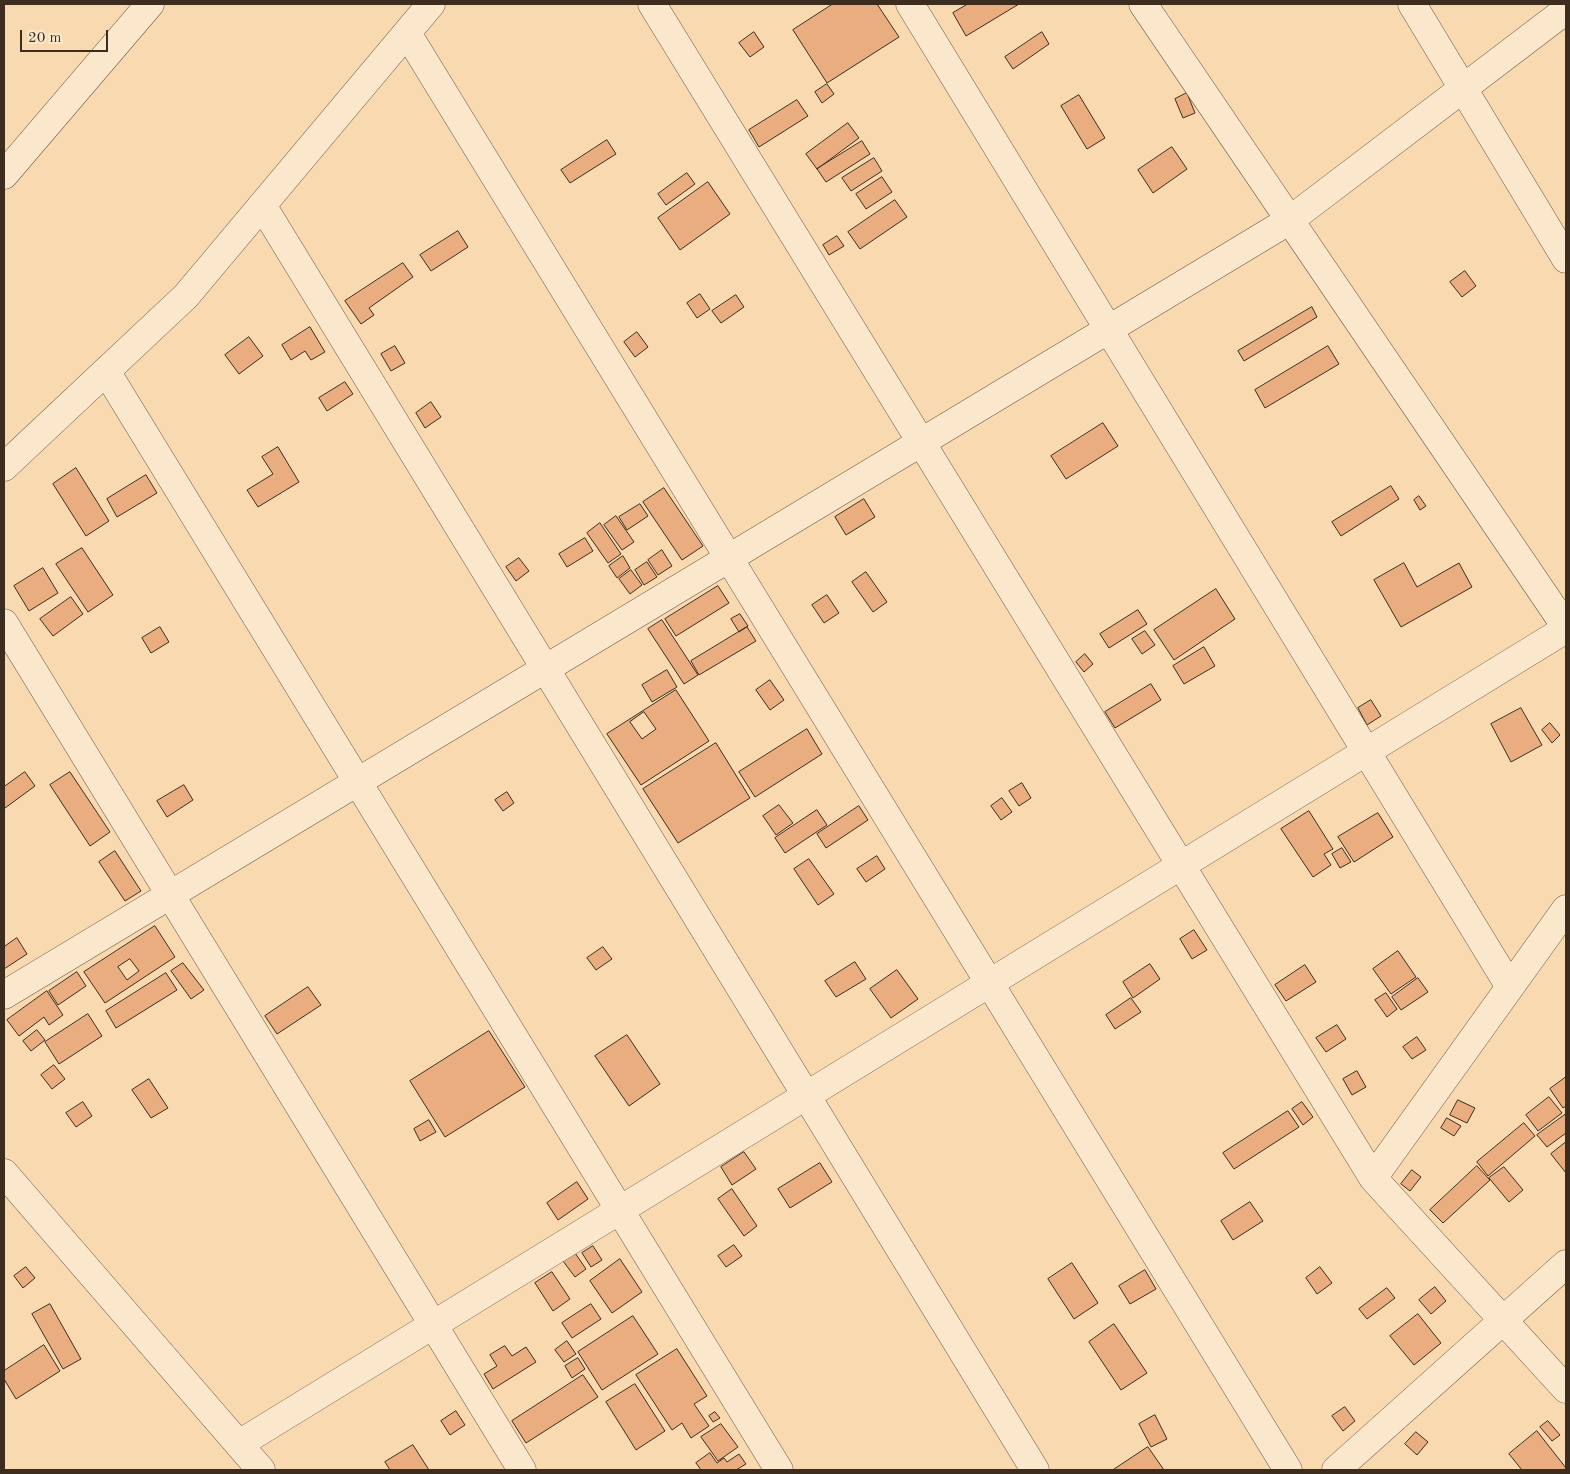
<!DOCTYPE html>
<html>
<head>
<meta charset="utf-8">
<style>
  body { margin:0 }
  #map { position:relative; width:1570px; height:1474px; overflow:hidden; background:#f9dab0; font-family:"Old Standard TT",serif }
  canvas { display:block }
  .frame { position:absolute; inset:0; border:5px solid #3d2d1f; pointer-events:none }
  .scale { position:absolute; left:20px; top:30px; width:88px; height:22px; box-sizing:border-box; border:2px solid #3d2d1f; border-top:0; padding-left:6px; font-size:15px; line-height:18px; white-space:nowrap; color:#3d2d1f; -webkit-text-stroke:4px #fbe7cc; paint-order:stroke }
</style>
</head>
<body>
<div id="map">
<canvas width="1570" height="1474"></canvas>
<div class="frame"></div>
<div class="scale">20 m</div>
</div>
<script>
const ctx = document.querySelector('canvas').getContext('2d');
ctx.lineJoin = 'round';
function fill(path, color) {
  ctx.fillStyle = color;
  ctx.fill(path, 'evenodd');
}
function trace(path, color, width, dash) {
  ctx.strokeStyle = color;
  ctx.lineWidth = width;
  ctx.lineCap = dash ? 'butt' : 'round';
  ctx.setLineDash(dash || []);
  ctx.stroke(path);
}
const building = new Path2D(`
  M833 4H877L899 37 827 83 793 30Z
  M968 4H1019L966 36 953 13Z
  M754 32 764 47 750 57 739 43Z
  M1042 32 1049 44 1013 69 1005 57Z
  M827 84 834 94 822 103 815 92Z
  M1187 93 1195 113 1183 118 1175 99Z
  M1079 95 1105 138 1087 149 1061 106Z
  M797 100 808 116 759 147 749 130Z
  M848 123 859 138 817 169 806 154Z
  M607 140 616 154 570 183 561 170Z
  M862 141 870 154 826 182 817 169Z
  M1172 147 1187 169 1153 193 1138 170Z
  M874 158 882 171 851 191 842 178Z
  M687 173 695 184 666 205 658 194Z
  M882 177 892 192 866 209 856 194Z
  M708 182 730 214 680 250 658 218Z
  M895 200 907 217 860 249 848 232Z
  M458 231 468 247 431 271 420 255Z
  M837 236 844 246 829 255 823 245Z
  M403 263 413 277 369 308 374 315 361 324 345 301Z
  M1465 271 1476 286 1462 297 1450 282Z
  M700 294 710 309 697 318 687 303Z
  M736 295 744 307 721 323 712 311Z
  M1312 307 1317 317 1244 361 1238 351Z
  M310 327 325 352 311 360 305 351 291 360 282 345Z
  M637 332 648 347 635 357 624 342Z
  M249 337 263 356 239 374 225 355Z
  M395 346 405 363 391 371 381 354Z
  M1328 346 1339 364 1265 408 1255 390Z
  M345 382 353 394 327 411 319 398Z
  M431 402 441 417 425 428 416 413Z
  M1103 423 1118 446 1066 479 1051 456Z
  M278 447 299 482 258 507 247 490 273 474 262 457Z
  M76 468 109 521 86 536 53 484Z
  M146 475 157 493 117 517 107 499Z
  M1391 486 1399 499 1341 536 1332 522Z
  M664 488 703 546 682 560 643 502Z
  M1419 496 1426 506 1420 510 1414 500Z
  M864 499 875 517 846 535 835 517Z
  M640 504 648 516 627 530 619 517Z
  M616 516 634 542 622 550 604 525Z
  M600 523 621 554 608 563 587 533Z
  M585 538 593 551 567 567 559 554Z
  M82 548 113 595 88 612 56 564Z
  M662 550 672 566 658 575 648 560Z
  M623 556 630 568 617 578 609 566Z
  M519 558 529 571 516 581 506 567Z
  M647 562 657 577 644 585 635 570Z
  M1404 563 1417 587 1459 563 1472 587 1401 627 1374 580Z
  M43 568 58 593 29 611 14 586Z
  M631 570 642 585 630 594 619 579Z
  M866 572 887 602 873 612 852 582Z
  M718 586 729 603 676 636 665 619Z
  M1216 589 1235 619 1174 660 1154 630Z
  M827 595 839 613 824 623 812 605Z
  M71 597 83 614 53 636 40 619Z
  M1138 610 1147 624 1109 648 1100 634Z
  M740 614 748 626 739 632 731 619Z
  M662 620 698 675 684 684 648 629Z
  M160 627 169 642 151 653 142 638Z
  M747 627 756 641 699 675 691 661Z
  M1145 631 1155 645 1142 654 1132 639Z
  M1204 647 1215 666 1184 684 1173 666Z
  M1085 654 1093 664 1084 672 1076 662Z
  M667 670 677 687 652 702 642 685Z
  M770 680 784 700 770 710 756 690Z
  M1151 684 1161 700 1115 728 1105 712Z
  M676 690 709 741 641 785 607 734ZM644 712 656 729 642 739 630 722Z
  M1371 700 1381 716 1367 725 1358 708Z
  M1521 708 1542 745 1511 762 1491 724Z
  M1550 723 1560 735 1552 743 1542 730Z
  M807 729 822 754 755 797 739 772Z
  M716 743 750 798 678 843 643 789Z
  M25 772 35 786 5 808 4 805V787Z
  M70 772 110 832 90 846 50 785Z
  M1022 783 1031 798 1019 806 1009 791Z
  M184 785 193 800 167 817 157 801Z
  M507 792 514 803 503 811 495 800Z
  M1002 798 1012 812 1001 820 991 806Z
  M779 805 793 823 776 835 763 816Z
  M859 806 868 820 826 848 817 834Z
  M817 810 827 825 785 853 775 838Z
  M1309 811 1333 849 1324 854 1331 865 1313 877 1281 829Z
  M1378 813 1393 837 1354 862 1338 837Z
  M1342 848 1351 862 1340 868 1332 854Z
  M115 851 141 891 125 901 99 862Z
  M877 856 885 869 866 882 857 869Z
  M809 859 834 894 818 905 794 869Z
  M155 926 175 957 105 1003 84 972ZM130 959 139 971 127 980 118 967Z
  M1194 930 1207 950 1192 959 1180 939Z
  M17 938 27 954 4 969V947Z
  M603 947 612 959 596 970 587 958Z
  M1398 951 1416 977 1391 994 1373 969Z
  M855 962 866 979 836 997 825 981Z
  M183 963 204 990 191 999 171 971Z
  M1150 964 1160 979 1133 998 1123 982Z
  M1305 965 1316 982 1286 1001 1275 985Z
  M897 970 918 999 891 1018 870 989Z
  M77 972 86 986 58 1005 49 991Z
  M166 973 177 990 116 1028 106 1011Z
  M1418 978 1428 992 1401 1010 1392 997Z
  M308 987 321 1005 277 1034 265 1016Z
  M47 991 63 1015 49 1025 44 1017 19 1036 7 1020Z
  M1386 993 1397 1009 1387 1017 1375 1000Z
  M1131 998 1141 1012 1115 1029 1106 1015Z
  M88 1014 102 1036 59 1064 45 1042Z
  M1337 1025 1346 1039 1326 1052 1316 1038Z
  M37 1030 45 1040 31 1051 23 1041Z
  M489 1031 525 1087 445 1137 410 1081Z
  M627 1035 660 1084 629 1106 595 1056Z
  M1417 1037 1426 1050 1412 1059 1403 1047Z
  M54 1065 65 1079 52 1089 41 1075Z
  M1357 1071 1366 1087 1352 1095 1343 1079Z
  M1566 1077V1106L1563 1108 1550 1089Z
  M149 1079 168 1108 151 1118 132 1090Z
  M1549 1097 1562 1113 1538 1131 1526 1115Z
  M1458 1100 1475 1108 1467 1123 1450 1115Z
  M83 1102 92 1116 76 1127 66 1113Z
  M1302 1102 1313 1117 1303 1125 1292 1109Z
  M1288 1111 1299 1127 1234 1169 1223 1153Z
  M1566 1114V1133L1547 1147 1537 1135Z
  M1447 1118 1461 1126 1454 1136 1441 1128Z
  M429 1120 436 1132 420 1141 414 1129Z
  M1524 1123 1535 1136 1488 1176 1477 1162Z
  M1566 1142V1173L1551 1154Z
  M744 1152 756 1169 732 1185 721 1167Z
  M820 1163 832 1182 790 1208 778 1189Z
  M1477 1166 1490 1180 1443 1223 1430 1210Z
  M1504 1167 1523 1190 1509 1202 1489 1178Z
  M1412 1170 1421 1177 1410 1191 1401 1184Z
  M577 1182 588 1199 558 1220 547 1203Z
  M732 1189 757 1226 744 1236 718 1199Z
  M1250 1202 1263 1221 1233 1240 1221 1221Z
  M734 1245 742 1256 726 1267 718 1256Z
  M593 1246 602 1260 591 1267 582 1253Z
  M575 1253 586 1269 575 1277 563 1261Z
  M620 1259 642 1292 612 1313 590 1281Z
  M1072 1263 1098 1303 1074 1319 1048 1279Z
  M26 1267 35 1278 23 1288 14 1276Z
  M1320 1267 1332 1283 1317 1294 1306 1278Z
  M1145 1270 1156 1289 1130 1304 1119 1286Z
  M552 1272 570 1299 553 1311 535 1283Z
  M1435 1287 1446 1301 1431 1314 1419 1300Z
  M1387 1288 1395 1298 1367 1319 1359 1309Z
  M50 1304 81 1359 63 1369 32 1314Z
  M591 1304 601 1319 572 1338 562 1323Z
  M1418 1314 1441 1343 1414 1365 1390 1336Z
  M633 1316 658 1354 602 1390 578 1352Z
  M1114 1324 1147 1373 1121 1390 1089 1342Z
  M567 1341 576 1354 564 1362 555 1350Z
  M44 1345 60 1371 16 1399 4 1379V1371Z
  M505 1346 512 1356 526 1347 536 1362 493 1389 484 1374 497 1366 490 1355Z
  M677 1349 707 1396 694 1404 709 1426 691 1438 682 1423 672 1430 636 1375Z
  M578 1358 585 1369 572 1378 565 1366Z
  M583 1375 598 1397 526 1443 512 1421Z
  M635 1384 665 1431 636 1450 606 1402Z
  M1345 1407 1355 1421 1343 1431 1332 1416Z
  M456 1411 465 1425 450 1435 441 1421Z
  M715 1412 720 1418 713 1422 709 1416Z
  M1155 1415 1167 1439 1151 1447 1139 1424Z
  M1548 1421 1560 1435 1552 1441 1540 1427Z
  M721 1424 738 1447 718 1461 701 1437Z
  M1537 1431 1566 1468V1470H1522L1509 1454Z
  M1416 1432 1428 1442 1417 1455 1405 1444Z
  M413 1445 429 1470H390L385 1462Z
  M1148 1447 1164 1470H1113Z
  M710 1453 717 1463 724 1458 727 1462 739 1454 746 1464 736 1470H701L696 1463Z`);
fill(building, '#e9ad7f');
trace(building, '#3d2d1f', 1);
const minor = new Path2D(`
  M652 4 1373 1178 1566 1389
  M910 4 1510 987
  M1143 4 1566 627
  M1412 4 1566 259
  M407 33 1288 1470
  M4 175 150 4
  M262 205 1035 1470
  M106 371 779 1470
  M4 467 186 296 431 4
  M4 623 522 1470
  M4 995 1290 220 1566 10
  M4 1173 261 1470
  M1373 1178 1566 909
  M239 1444 1566 629
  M1336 1470 1566 1264`);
trace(minor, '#6c5843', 29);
trace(minor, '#fbe7cc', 28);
</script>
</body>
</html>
